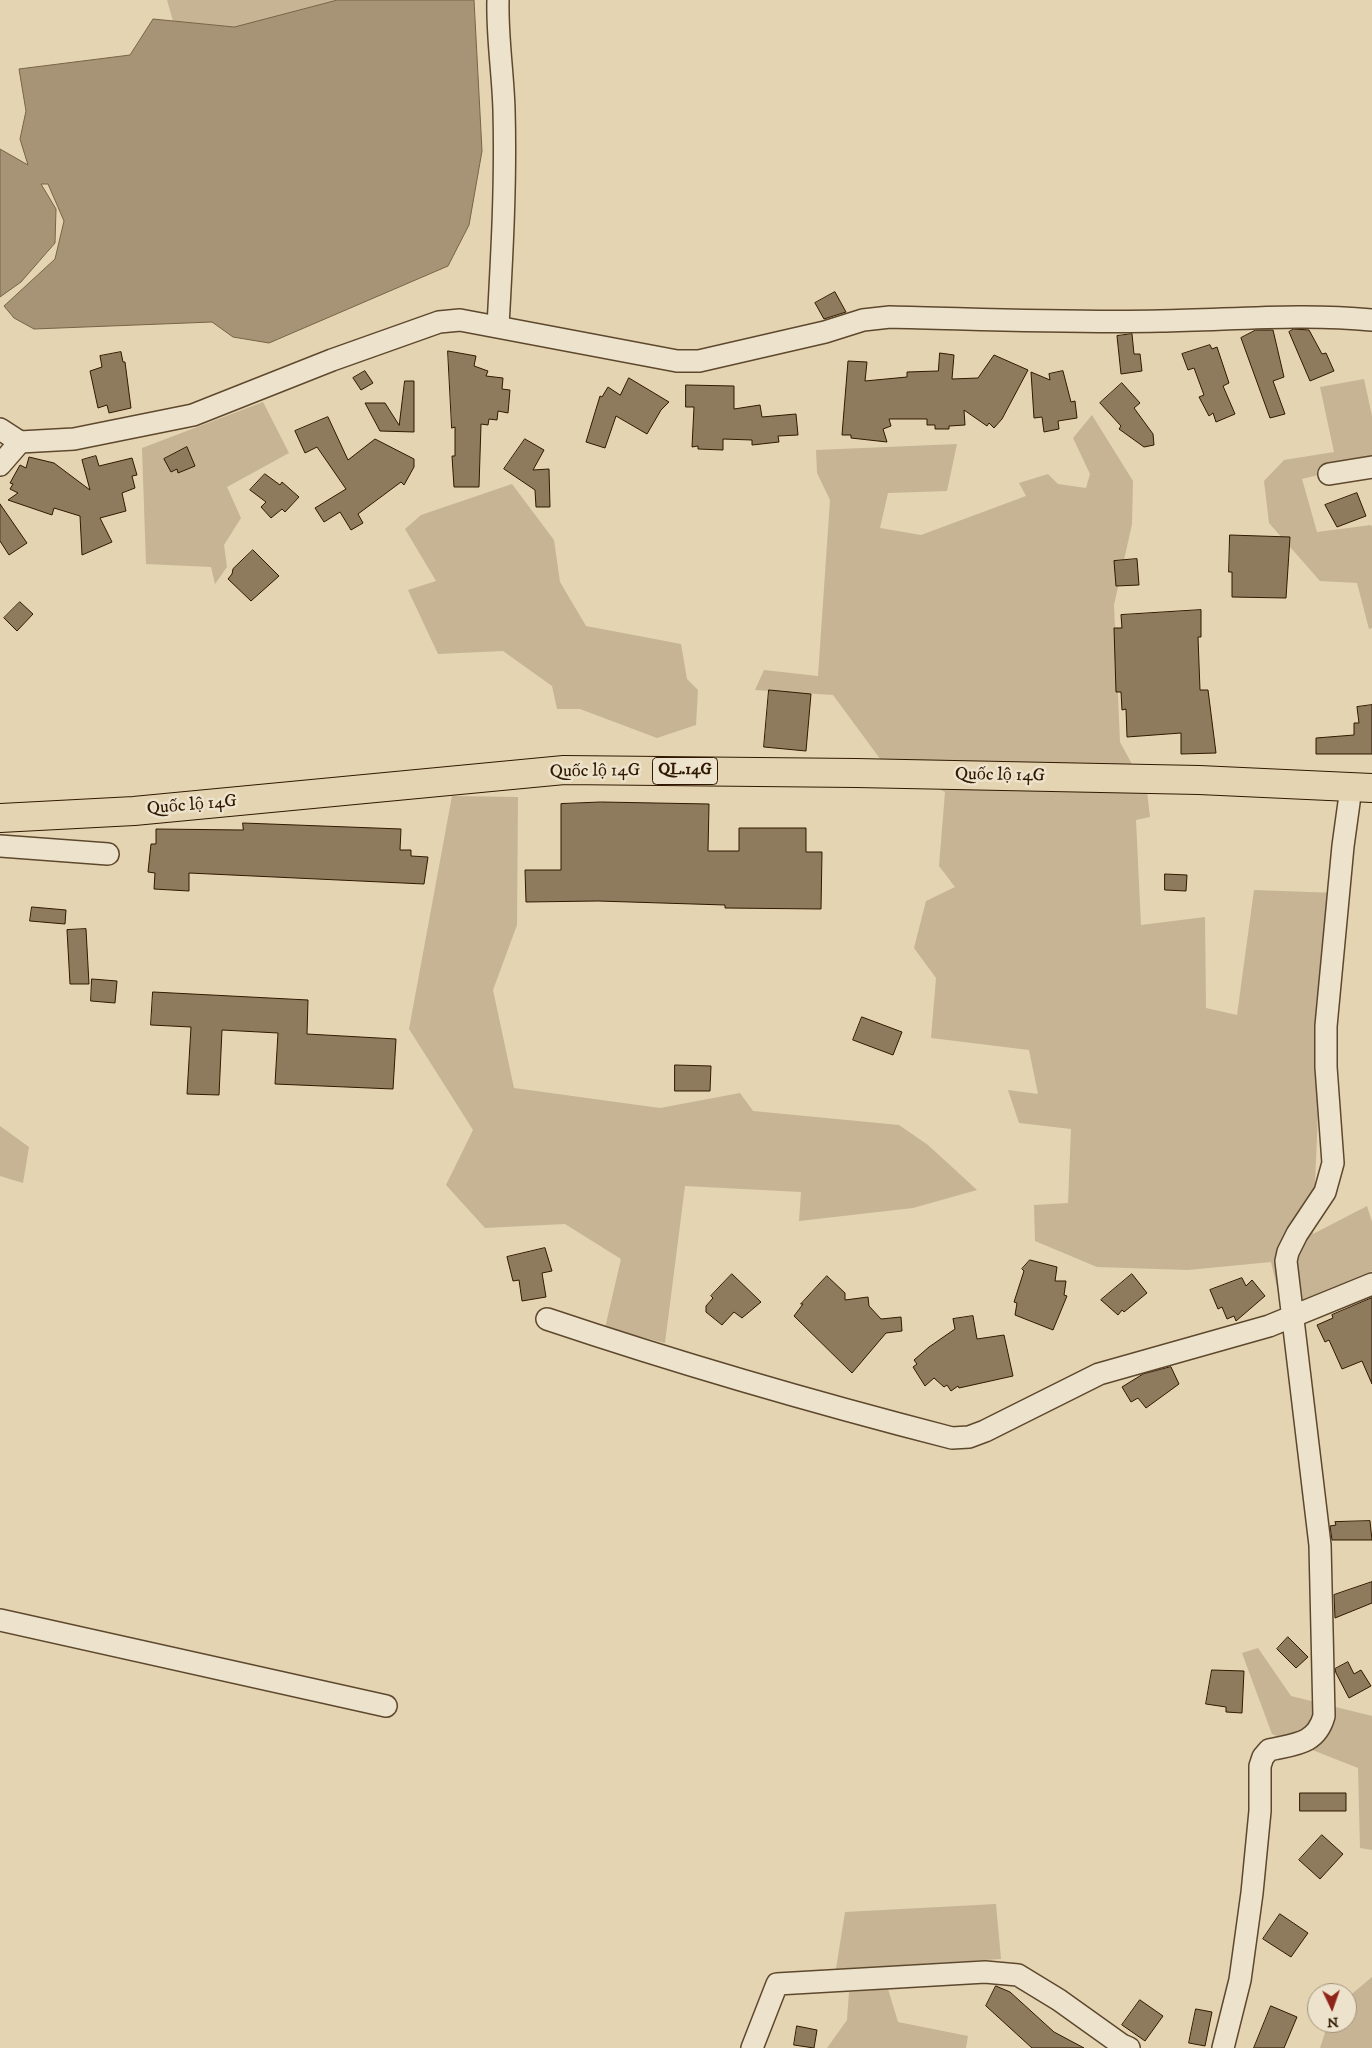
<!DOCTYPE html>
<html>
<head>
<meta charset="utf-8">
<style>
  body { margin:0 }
  #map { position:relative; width:1372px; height:2048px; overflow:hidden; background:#e4d4b2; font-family:"IM FELL DW Pica",serif }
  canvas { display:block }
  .north { position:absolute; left:1307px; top:1983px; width:50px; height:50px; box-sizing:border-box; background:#ede3cd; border:1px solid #a2927b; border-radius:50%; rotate:177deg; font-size:14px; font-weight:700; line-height:20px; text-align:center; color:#311901 }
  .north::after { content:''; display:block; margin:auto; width:18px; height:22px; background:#8f2418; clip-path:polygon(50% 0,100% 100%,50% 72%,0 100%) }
</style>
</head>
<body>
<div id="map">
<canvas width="1372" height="2048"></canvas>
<div class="north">N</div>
</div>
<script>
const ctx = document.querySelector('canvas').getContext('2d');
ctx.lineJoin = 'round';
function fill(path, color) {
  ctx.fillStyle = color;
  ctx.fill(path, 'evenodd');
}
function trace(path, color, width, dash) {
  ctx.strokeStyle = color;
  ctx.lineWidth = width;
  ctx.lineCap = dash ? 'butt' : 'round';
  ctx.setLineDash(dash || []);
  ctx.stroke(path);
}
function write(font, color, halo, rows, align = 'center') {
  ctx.font = font + ' "IM FELL DW Pica",serif';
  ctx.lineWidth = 5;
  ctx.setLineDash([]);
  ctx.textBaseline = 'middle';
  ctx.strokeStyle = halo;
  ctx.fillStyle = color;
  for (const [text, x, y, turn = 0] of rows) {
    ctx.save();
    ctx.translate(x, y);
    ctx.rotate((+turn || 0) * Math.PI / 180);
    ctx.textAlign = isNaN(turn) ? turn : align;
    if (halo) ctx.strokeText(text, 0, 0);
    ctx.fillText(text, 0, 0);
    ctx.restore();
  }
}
fill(new Path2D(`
  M167 0H338L234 27 173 21Z
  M1364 379 1372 416V462L1302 479 1317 532 1371 525 1372 527V628L1369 629 1357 583 1320 581 1269 523 1264 481 1284 460 1334 452 1320 387Z
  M263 402 289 453 227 487 241 518 224 545 227 567 215 584 211 567 146 564 142 448Z
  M1092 415 1133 481 1132 524 1114 605 1120 742 1147 792 1150 817 1136 820 1141 925 1205 917 1206 1008 1237 1015 1254 890 1336 893 1321 1038 1313 1234 1367 1206 1372 1222V1271L1282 1308 1271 1262 1188 1270 1097 1267 1035 1241 1034 1205 1068 1203 1071 1129 1019 1123 1008 1090 1038 1094 1029 1050 931 1038 936 978 914 948 926 901 955 887 939 866 945 792 881 760 833 695 755 690 764 670 818 676 830 500 817 473 816 450 957 444 947 491 888 493 880 528 921 535 1026 496 1019 483 1048 474 1058 484 1086 488 1090 474 1073 438Z
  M512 484 554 540 560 582 586 626 681 644 687 679 698 690 696 725 657 738 580 709H557L552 686 503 651 438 654 408 590 436 581 405 529 421 515Z
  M452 796 518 797 517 925 493 990 514 1088 660 1108 740 1093 753 1111 899 1125 928 1145 977 1190 913 1208 799 1221 801 1192 685 1186 665 1343 605 1328 621 1259 565 1224 485 1228 446 1185 473 1130 409 1029Z
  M0 1126 29 1147 23 1183 0 1176Z
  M1258 1648 1291 1696 1372 1716V1850L1360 1848 1358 1768 1272 1734 1242 1653Z
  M996 1904 1001 1959 836 1969 845 1912Z
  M1372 1977V2048H1320L1328 2023H1347V1998Z
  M888 1989 898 2022 968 2036 966 2048H827L847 2020 849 1992Z`), '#c6b494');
const water = new Path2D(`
  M338 0H474L482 151 469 225 448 266 269 343 233 337 212 322 34 329 14 318 4 306 55 259 64 221 48 184H41L56 209 55 243 21 282 0 297V149L28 165 20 139 26 111 19 69 130 55 153 19 234 27Z`);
fill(water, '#a79476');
trace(water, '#786347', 1);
const building = new Path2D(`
  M835 292 846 312 824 319 815 303Z
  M1294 329 1309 330 1322 354 1326 353 1334 371 1310 381 1289 332Z
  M1256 330H1273L1284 377 1273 381 1285 414 1270 418 1241 338Z
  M1132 334 1134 354H1140L1142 371 1121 374 1117 336Z
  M1210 345 1212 349 1217 347 1229 383 1223 386 1235 414 1216 422 1213 413 1209 416 1199 397 1204 395 1194 368 1188 370 1182 354Z
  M448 351 476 356 474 366 488 371 486 376 503 378 502 389 510 390 508 413 498 411 497 420 489 419 488 425 481 424 479 487H454L452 456H455V427L452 428Z
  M121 352 123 362H125L131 408 109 413 107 405 98 408 90 371 102 367 100 356Z
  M940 353 954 355 952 379 978 378 994 355 1028 370 1002 419 994 428 989 423 987 426 964 410 965 425 949 426V429H935V425H927V419H889L891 426 883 429 887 442 851 438V435H842L848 361 867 362 865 381 907 377V372L938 371Z
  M365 371 373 383 361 390 353 378Z
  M1063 371 1071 402 1075 401 1077 418 1058 421 1059 429 1044 432 1042 417 1034 418 1031 372 1050 380 1049 374Z
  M629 378 669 402 661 410 647 434 616 416 605 448 586 442 600 396 602 397 608 387 620 395Z
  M405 381H414V432L380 431 365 403H385L399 425Z
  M1122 383 1140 403 1134 408 1153 434 1154 445 1144 447 1119 429 1121 426 1100 403Z
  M686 385 734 386V409L760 405 762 417 796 414 798 435 778 436 779 442 752 445V440L723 439V450L698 449V446L692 447 694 407H686Z
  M328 417 348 460 375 439 414 459V467L404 485 401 482 358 514 363 523 351 530 340 512 324 522 315 508 346 489 317 447 305 453 295 431Z
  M525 439 544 450 533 470 549 469 550 507H536L535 490 504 469Z
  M187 447 195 466 178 473 177 469 171 472 164 459Z
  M96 456 99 466 132 458 137 475 132 476 135 488 122 493 126 511 100 518 112 542 82 555 80 516 54 508 52 515 8 500 18 493 10 489 13 484 10 483 20 465 26 468 29 457 54 463 90 490 82 460Z
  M265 474 280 485 282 482 299 497 285 512 282 509 271 518 261 507 266 502 250 490Z
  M1357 493 1366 516 1337 527 1325 505Z
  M0 504 27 543 9 555 0 541Z
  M1230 535 1290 537 1286 598 1232 597V572H1229Z
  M253 550 279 576 251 601 228 579 232 574 233 569Z
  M1137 559 1139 585 1116 586 1114 561Z
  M20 602 33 614 17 631 4 618Z
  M1201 610V637H1198L1200 690H1208L1216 753 1181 754V733L1127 737 1126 709 1122 710 1121 692H1116L1114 628H1122L1121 615Z
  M769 690 811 694 806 751 764 747Z
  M1372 705V754H1316V738L1354 735V723H1359L1357 707Z
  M601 802 709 804 708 851H739V828H806V852H822L821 909 725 908V905L598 901 526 902 525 870H561V804Z
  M243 823 401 829 400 850H411V856L428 857 424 884 189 873V891L154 889 155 873 148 872 151 844H156V829L243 830Z
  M1165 874 1187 875 1186 891 1165 890Z
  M32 907 66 910 65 924 30 921Z
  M86 929 89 984H70L67 930Z
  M92 979 117 981 115 1003 91 1001Z
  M153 992 308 1000 307 1034 396 1039 393 1089 275 1084 278 1033 222 1030 219 1095 187 1094 191 1027 151 1025Z
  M862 1017 902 1032 893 1055 853 1040Z
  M675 1065 711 1066 710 1091H675Z
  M545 1248 552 1271 542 1273 546 1297 522 1301 519 1280 513 1281 507 1257Z
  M1030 1260 1057 1267 1055 1281H1066L1064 1295 1067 1296 1053 1330 1015 1315 1017 1303 1014 1302 1024 1271 1022 1269Z
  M732 1274 761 1302 742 1318 734 1312 722 1325 706 1312V1306L713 1298 711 1296Z
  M1132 1274 1147 1293 1124 1312 1122 1310 1118 1315 1101 1300Z
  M827 1276 845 1293V1300L868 1297 869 1306 881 1319 901 1317 902 1331 886 1333 852 1373 794 1316 803 1304H801Z
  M1242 1278 1246 1286 1252 1280 1265 1296 1236 1321 1234 1316 1227 1319 1222 1307 1218 1309 1210 1290Z
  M1372 1298V1384L1362 1361 1342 1369 1329 1340 1325 1342 1317 1325 1333 1318 1332 1315Z
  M973 1316 977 1339 1004 1335 1013 1376 959 1388 958 1386 951 1391 947 1385 944 1387 934 1378 925 1386 913 1367 917 1364 914 1360 929 1347 955 1329 953 1319Z
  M1171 1367 1179 1384 1146 1408 1138 1398 1131 1402 1122 1387 1143 1374Z
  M1370 1521 1372 1540H1332L1330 1526 1336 1525 1335 1522Z
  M1372 1582V1603L1335 1618 1334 1595Z
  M1288 1637 1308 1657 1296 1668 1277 1649Z
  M1348 1662 1354 1674 1361 1670 1371 1686 1349 1698 1336 1673 1335 1669Z
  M1212 1670 1244 1671 1242 1713 1226 1712V1707L1206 1704Z
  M1300 1793H1346V1811H1300Z
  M1322 1835 1343 1854 1320 1879 1299 1860Z
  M1280 1914 1308 1933 1291 1957 1263 1939Z
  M996 1986 1010 1992 1054 2032 1084 2048H1032L986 2006Z
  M1140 2000 1163 2016 1145 2041 1122 2025Z
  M1271 2006 1297 2017 1284 2048H1254Z
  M1196 2009 1212 2012 1205 2046 1189 2043Z
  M797 2026 817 2030 814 2048 794 2045Z`);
fill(building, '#8e7a5d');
trace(building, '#311901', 1);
const minor = new Path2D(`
  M498 326C502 254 506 182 504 110 503 73 497 37 498 0
  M0 429 20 442 74 439 193 415 332 360 439 322 460 320 677 361H699L825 332 863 320 890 317C980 319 1070 323 1160 321 1230 320 1302 313 1372 320
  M0 465 20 442
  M1329 474 1372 467
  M0 846 108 854
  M547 1319C681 1364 816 1403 952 1438L969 1437 985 1431 1099 1374 1269 1326 1372 1284
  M0 1620 386 1706
  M752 2048 777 1984 985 1972 1018 1975 1059 2000 1122 2045 1129 2048
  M1223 2048 1240 1980 1252 1893 1260 1811V1766L1263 1757 1269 1750C1294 1744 1316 1745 1324 1716L1320 1545 1286 1261 1288 1252 1297 1234 1325 1192 1333 1163 1326 1067V1026L1343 846 1351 788`);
const primary = new Path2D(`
  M0 818 134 811 564 770 856 773 1199 780 1372 788`);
trace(minor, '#5e482d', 24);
trace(primary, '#311901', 30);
trace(minor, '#ede3cd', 21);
trace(primary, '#e4d4b2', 28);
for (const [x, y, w] of [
  [685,771,65]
]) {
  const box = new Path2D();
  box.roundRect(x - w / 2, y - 13.5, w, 27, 4);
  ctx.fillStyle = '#ede3cd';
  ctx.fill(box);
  trace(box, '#311901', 1);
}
write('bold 16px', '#311901', null, [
  ["QL.14G",685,771]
]);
write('18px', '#311901', '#ede3cd', [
  ["Quốc lộ 14G",595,772,-1],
  ["Quốc lộ 14G",1000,776,1],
  ["Quốc lộ 14G",192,806,-5]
]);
</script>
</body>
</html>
